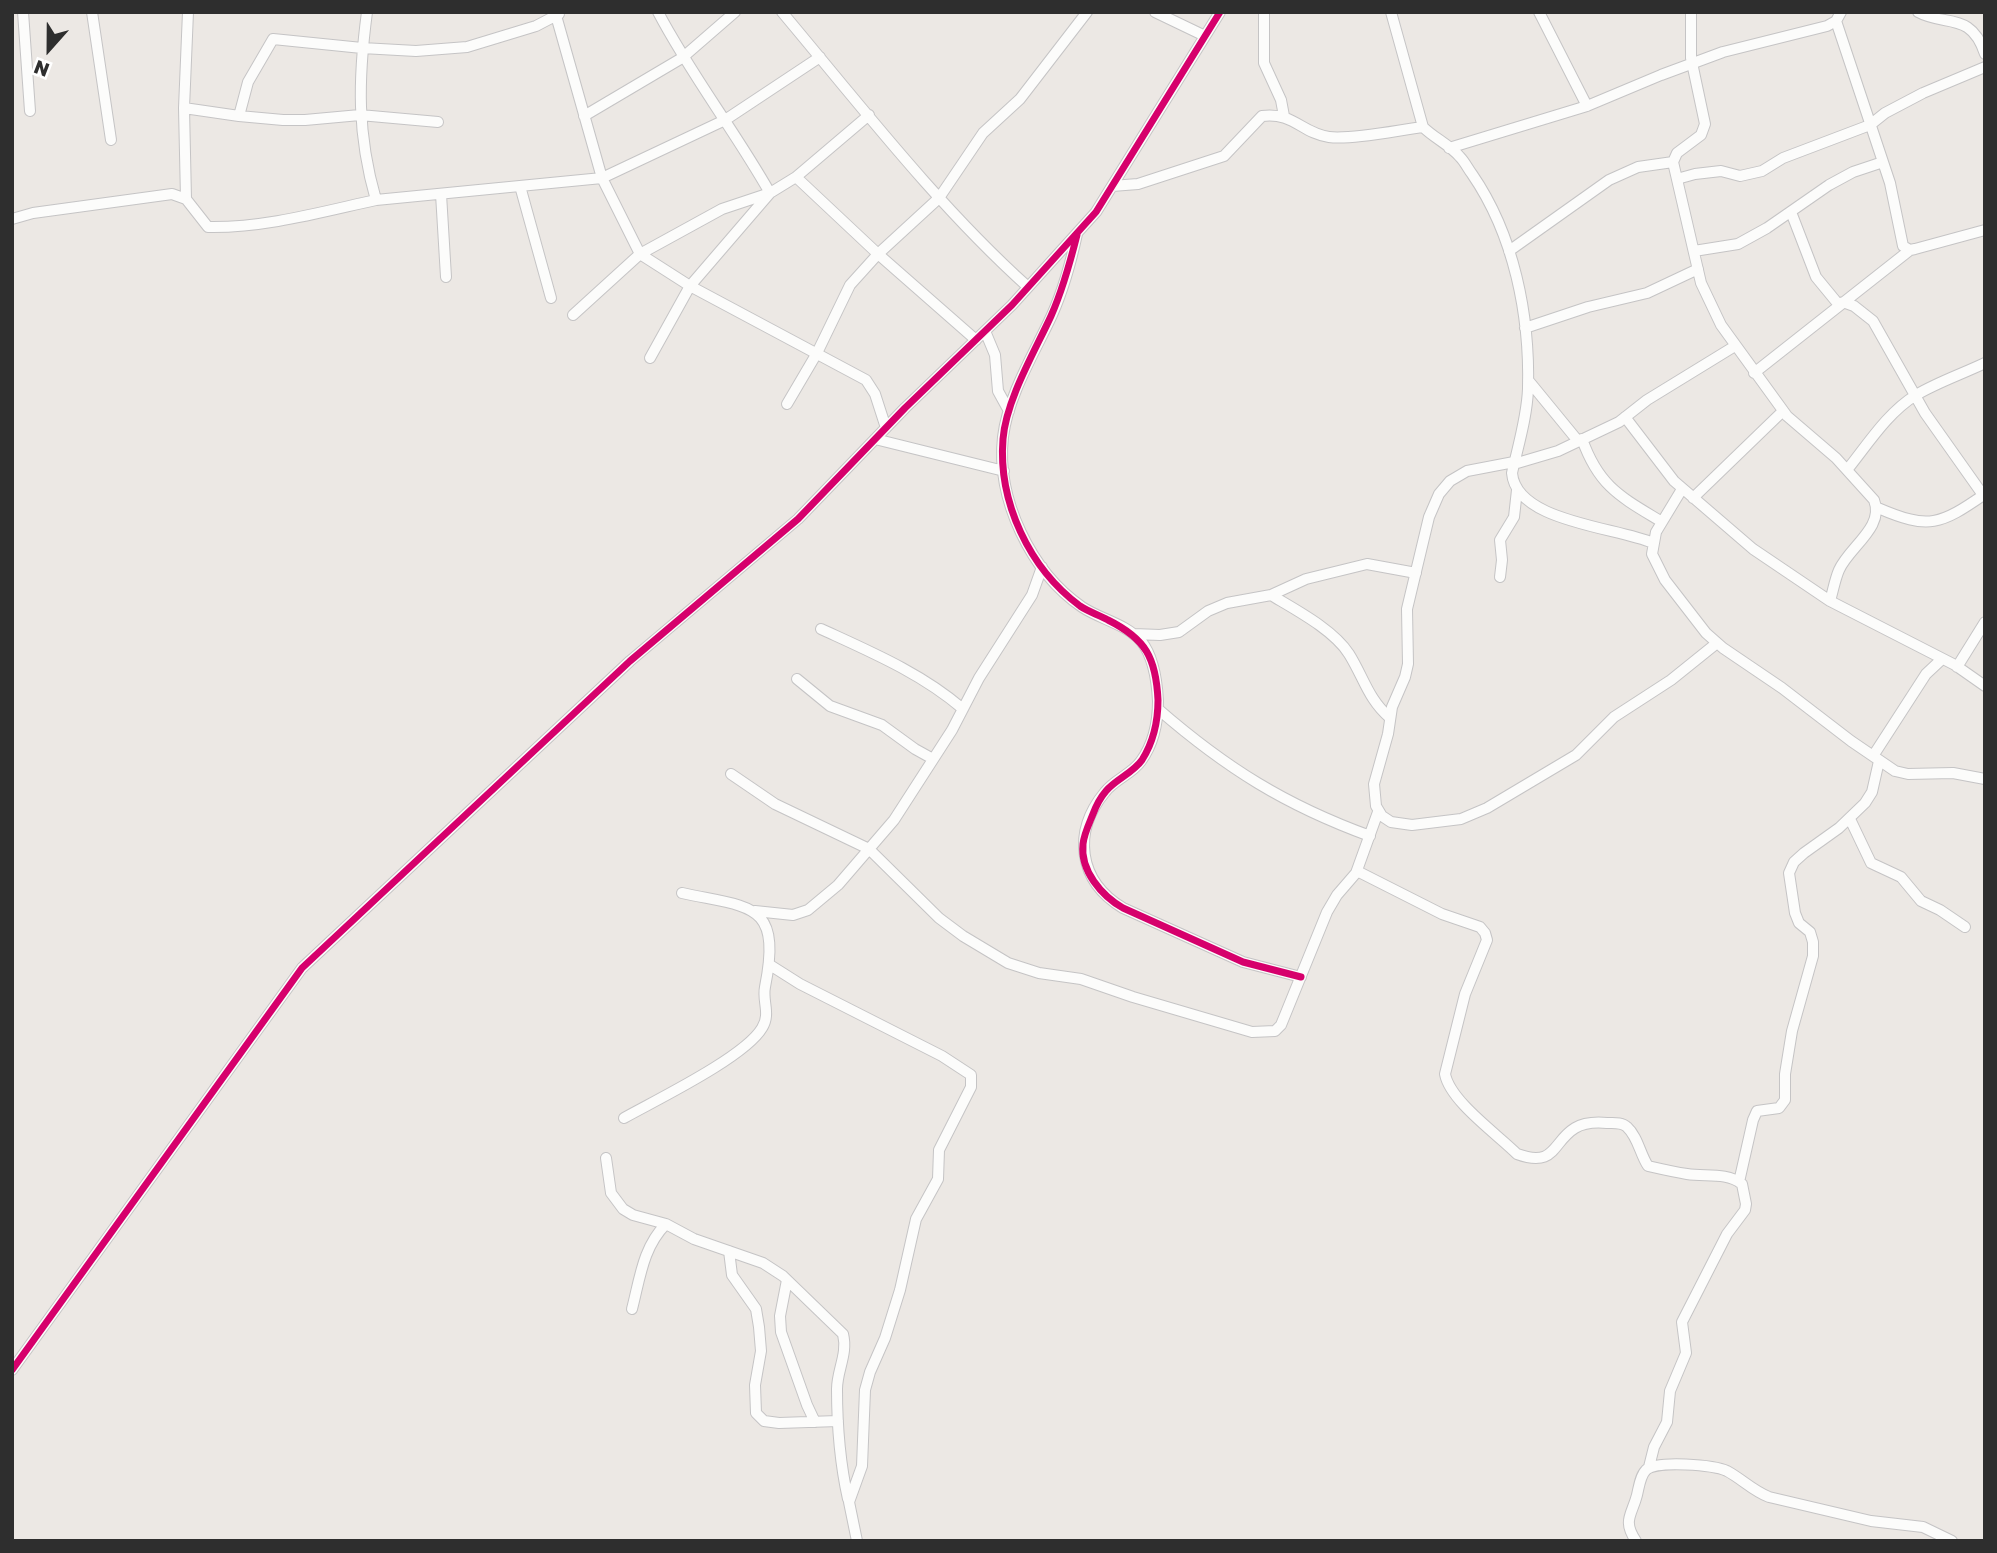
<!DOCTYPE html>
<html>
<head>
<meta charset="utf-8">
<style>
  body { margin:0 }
  #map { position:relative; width:1997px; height:1553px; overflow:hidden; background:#ece8e4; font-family:"Golos Text",sans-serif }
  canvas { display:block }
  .frame { position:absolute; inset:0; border:14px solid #2e2e2e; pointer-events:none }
  .north { position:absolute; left:14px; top:14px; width:70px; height:70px; -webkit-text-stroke:5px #fff; paint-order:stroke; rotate:201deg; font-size:19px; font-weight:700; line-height:28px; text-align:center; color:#2e2e2e }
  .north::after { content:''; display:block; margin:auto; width:24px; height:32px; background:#2e2e2e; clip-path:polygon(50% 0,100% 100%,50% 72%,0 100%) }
</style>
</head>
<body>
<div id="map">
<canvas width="1997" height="1553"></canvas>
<div class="frame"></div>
<div class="north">N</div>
</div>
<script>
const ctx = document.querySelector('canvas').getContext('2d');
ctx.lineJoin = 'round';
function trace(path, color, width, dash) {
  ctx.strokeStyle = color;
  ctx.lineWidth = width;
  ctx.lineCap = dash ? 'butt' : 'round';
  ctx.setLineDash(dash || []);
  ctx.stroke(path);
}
const minor = new Path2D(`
  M23 12 30 111
  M92 12 111 140
  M555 12 602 178 640 254 690 286 866 380 875 394 886 428
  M782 12C861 106 937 205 1028 287
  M1155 12 1205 36
  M1264 12V63L1281 100 1284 116
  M1391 12 1423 127C1434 138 1450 145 1460 157 1465 162 1468 169 1472 174 1514 235 1530 315 1528 389 1527 417 1518 446 1512 473 1516 522 1616 527 1653 543
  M1539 12 1587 106
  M1691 12V58L1705 124 1701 135 1677 153 1673 162 1701 283 1721 325 1787 416 1836 458 1874 500C1885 527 1849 547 1839 570 1835 579 1833 591 1830 601
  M1918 12C1945 27 1971 11 1985 54
  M1836 21 1890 183 1903 246 1910 250 1915 249 1985 230
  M184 108 239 116 283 120H305L360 115 438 122
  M239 116 248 82 273 39 362 48 416 51 467 47 536 26 559 14
  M584 116 682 58 735 12
  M1449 148 1587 106 1661 75 1723 52 1827 26 1836 21 1841 12
  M796 177 878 254 976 340
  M1677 179 1695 174 1721 171 1740 176 1762 171 1783 158 1870 125 1885 113 1923 93 1985 67
  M520 186 551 298
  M1112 186 1138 184 1224 156 1262 116C1294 112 1301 133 1329 137 1351 140 1399 130 1423 127
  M441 194 446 277
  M186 199 184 108 188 12
  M376 200 602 178 725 120 820 57
  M1791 212 1816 277 1839 305
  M12 219 33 213 172 194 186 199 208 227C265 228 321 212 376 200 357 134 358 80 367 12
  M1077 234C1071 262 1064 288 1052 315 1035 352 1008 395 1003 437 996 499 1031 572 1082 607 1100 619 1126 624 1141 641 1154 657 1157 681 1158 701 1158 723 1154 743 1141 761 1132 774 1115 779 1105 792 1072 832 1078 881 1123 908L1243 962 1301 977
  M1509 251 1609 180 1638 167 1673 162
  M1694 251 1738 244 1767 228 1829 185 1853 172 1883 162
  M1843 302 1854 306 1873 321 1925 413 1983 495
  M573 315 640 254 722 209 770 193C735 131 691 75 658 12
  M1525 328 1588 307 1647 293 1698 269
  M985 331 995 355 998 391 1009 411
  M650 358 690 286 770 193 796 177 869 115
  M1754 373 1910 250
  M1528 380 1578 441
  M787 404 817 353 850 285 878 254 939 198 983 133 1020 99 1087 12
  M1625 417 1674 481 1753 549 1830 601 1955 665 1985 686
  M875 439 1004 471
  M1582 439C1599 487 1621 497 1662 522
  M1514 462 1467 471 1450 481 1439 494 1429 517 1407 609 1408 664 1405 677 1392 707 1388 734 1374 784 1376 806 1382 816 1391 822 1412 825 1461 819 1487 808 1576 755 1614 717 1671 680 1717 643
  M1514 464 1558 451 1619 422 1647 400 1735 346
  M1847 470C1868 444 1887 413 1916 395 1938 382 1962 374 1985 363
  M1682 489 1656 532 1652 554 1665 580 1706 633 1723 648 1782 688 1851 741 1895 771 1908 774 1953 773 1985 779
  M1693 498 1783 411
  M1878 508C1929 530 1940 525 1985 494
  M1500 577 1502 560 1500 540 1514 517 1517 490
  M1271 595C1296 610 1334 630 1349 654 1364 678 1368 699 1390 718
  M821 629C871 652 921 673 963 709
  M1133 634 1160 635 1179 632 1208 611 1227 603 1271 595 1306 579 1367 564 1416 573
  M1957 667 1985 622
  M797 679 830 706 882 725 915 749 933 759
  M1158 709C1226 768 1285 805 1370 836
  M1873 756 1926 674 1942 659
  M731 774 775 804 869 849 939 918 963 936 1008 963 1039 973 1081 979 1133 997 1252 1032 1275 1031 1281 1025 1327 912 1337 895 1356 873 1378 812
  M1850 819 1871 863 1901 877 1921 901 1940 910 1965 927
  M1357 871 1442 914 1480 927 1485 933 1487 940 1465 994 1445 1074C1450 1101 1497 1134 1517 1154 1556 1168 1552 1142 1575 1128 1585 1122 1596 1122 1607 1123 1614 1123 1622 1122 1627 1127 1638 1137 1640 1154 1648 1166 1661 1169 1674 1172 1687 1174 1706 1177 1726 1172 1742 1184L1746 1204 1745 1210 1727 1234 1682 1322 1686 1353 1670 1391 1667 1422 1654 1447 1649 1467
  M755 911 793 915 808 910 838 885 894 820 952 730 979 678 1032 595 1042 567
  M770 965 800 984 942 1056 971 1075V1087L939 1150 938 1179 916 1219 900 1290 885 1338 870 1372 865 1390 862 1466 849 1502 857 1541
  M624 1118C656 1100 745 1057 762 1028 771 1014 762 1001 765 987 782 901 750 908 682 893
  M606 1158 611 1193 623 1209 633 1215 666 1224 694 1239 763 1263 783 1276 843 1334C848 1354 837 1370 837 1389 837 1426 840 1463 848 1499
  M1739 1182 1753 1120 1757 1111 1779 1108 1785 1100V1074L1792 1031 1813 956V942L1810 932 1799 923 1795 913 1789 873 1794 862 1804 853 1839 828 1865 803 1872 792 1879 761
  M729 1251 732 1275 756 1309 759 1327 761 1351 755 1385 756 1413 764 1421 779 1423 838 1421
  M787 1280 780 1316 781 1332 807 1405 815 1422
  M632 1309C640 1278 643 1247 666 1224
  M12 1370 302 968 630 661 798 519 905 408 1012 305 1096 212 1220 12
  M1636 1541C1622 1520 1632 1515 1637 1495 1639 1487 1640 1476 1646 1470 1657 1460 1714 1465 1727 1471 1742 1479 1753 1491 1769 1497L1871 1521 1923 1527 1952 1541`);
trace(minor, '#c5c4c5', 12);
trace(minor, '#fcfcfb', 10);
trace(new Path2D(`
  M1077 235C1070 263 1063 289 1051 316 1035 351 1006 400 1003 439 998 502 1029 568 1080 606 1089 612 1099 615 1108 620 1146 639 1156 658 1158 700 1158 722 1154 741 1142 760 1133 773 1116 779 1106 791 1100 798 1096 806 1093 814 1089 824 1084 834 1083 844 1080 871 1102 896 1123 908L1243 962 1301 977
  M12 1370 302 968 630 661 798 519 905 408 1012 305 1096 212 1220 12`), '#d6006c', 7);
</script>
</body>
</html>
